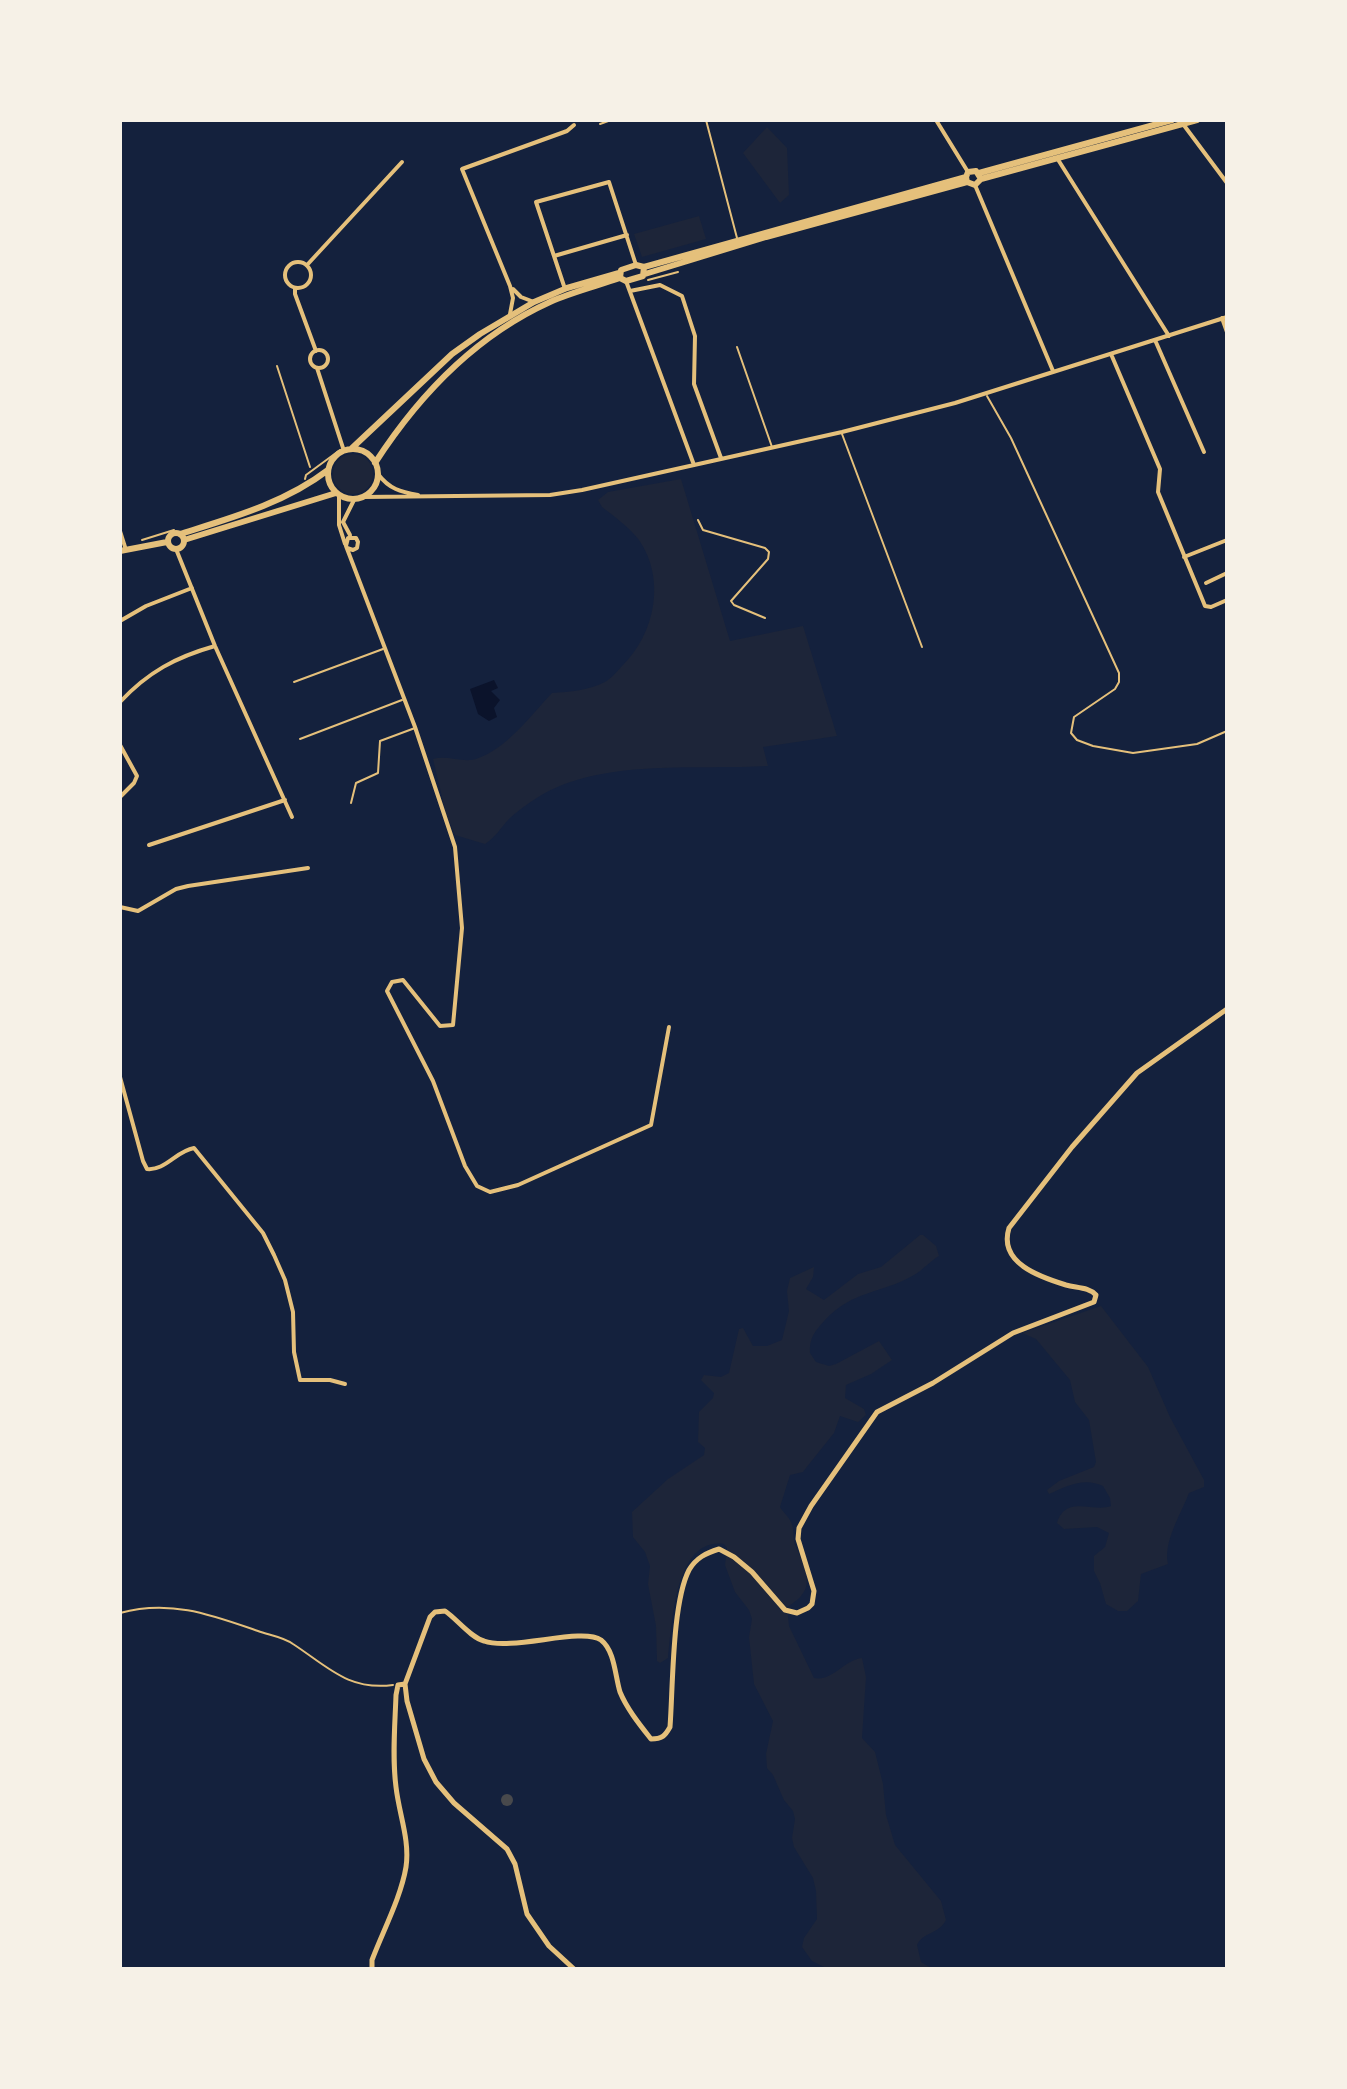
<!DOCTYPE html>
<html>
<head>
<meta charset="utf-8">
<style>
  body { margin:0 }
  #map { position:relative; width:1347px; height:2089px; overflow:hidden; background:#14213d; font-family:"IBM Plex Sans",sans-serif }
  canvas { display:block }
  .frame { position:absolute; inset:0; border:122px solid #f6f1e7; pointer-events:none }
</style>
</head>
<body>
<div id="map">
<canvas width="1347" height="2089"></canvas>
<div class="frame"></div>
</div>
<script>
const ctx = document.querySelector('canvas').getContext('2d');
ctx.lineJoin = 'round';
function fill(path, color) {
  ctx.fillStyle = color;
  ctx.fill(path, 'evenodd');
}
function trace(path, color, width, dash) {
  ctx.strokeStyle = color;
  ctx.lineWidth = width;
  ctx.lineCap = dash ? 'butt' : 'round';
  ctx.setLineDash(dash || []);
  ctx.stroke(path);
}
fill(new Path2D(`
  M767 127 787 148 789 195 780 203 743 153Z
  M699 216 706 239 642 257 634 234Z
  M333 474a20 20 0 1 1 40 0a20 20 0 1 1-40 0Z
  M681 479 730 641 803 626 837 736 763 747 768 766C698 770 608 759 545 793 534 799 520 809 510 818 501 827 497 836 485 844L455 835 446 814 433 759C447 755 463 763 476 759 507 749 531 715 552 693 570 692 589 690 605 682 612 678 618 670 623 665 655 633 666 579 639 540 629 527 615 517 602 507L598 500 608 492Z
  M920 1235H923L936 1246 939 1256C930 1261 923 1270 914 1275 879 1295 855 1289 825 1320 815 1331 809 1338 810 1353L816 1362 829 1366 836 1364 879 1341 892 1360 871 1374 846 1385 845 1398 864 1409 866 1415 858 1422 840 1416 834 1433 806 1468 803 1472 790 1475 780 1507C783 1512 789 1517 791 1522 795 1530 792 1539 796 1547 807 1573 817 1590 787 1607L789 1626 814 1678C832 1682 844 1660 862 1658L866 1677 862 1738 875 1752 883 1784 886 1815 895 1845 941 1901 946 1920C939 1934 923 1932 917 1945L921 1962 933 1969H828L812 1961 802 1947 804 1938 817 1919 816 1891 813 1878 794 1847 792 1838 795 1819 793 1811 784 1800 773 1775 767 1768 766 1754 773 1721 754 1684 749 1637 752 1619 749 1610 735 1592 725 1565 727 1548 724 1544C674 1537 672 1626 668 1658L660 1663 657 1661 656 1626 648 1584 650 1566 645 1552 633 1537 632 1512 668 1479 704 1455 705 1448 698 1442 699 1412 713 1398 714 1393 701 1380 704 1375 721 1377 729 1373 739 1329 743 1328 753 1346H767L782 1340 789 1311 787 1291 790 1278 814 1267 813 1277 806 1289 824 1300 858 1274 881 1267Z
  M1101 1306 1148 1367 1170 1417 1204 1480V1487L1189 1493C1181 1514 1163 1542 1168 1564L1141 1574 1138 1601 1127 1611H1118L1106 1604 1100 1583 1094 1571V1556L1105 1547 1109 1533 1097 1527 1064 1529 1057 1523C1066 1494 1093 1513 1111 1506L1110 1498 1103 1486C1084 1477 1067 1486 1049 1494L1047 1490 1059 1481 1094 1467 1096 1462 1089 1420 1075 1402 1070 1380 1036 1339 1022 1333Z`), '#1d2539');
fill(new Path2D(`
  M494 680 498 688 491 691 500 700 494 708 497 717 489 721 478 714 470 689Z`), '#0b132b');
fill(new Path2D(`
  M501 1800a6 6 0 1 1 12 0a6 6 0 1 1-12 0Z`), '#48494c');
trace(new Path2D(`
  M648 280 678 272
  M987 396 1011 438 1119 673V682L1115 689 1074 717 1071 733 1077 740 1093 746 1133 753 1197 744 1227 731
  M305 479 306 475 340 450
  M142 540 174 530
  M120 1613C170 1599 212 1615 258 1631 269 1635 284 1637 293 1644 327 1666 348 1691 393 1685`), '#e5c07b', 2);
trace(new Path2D(`
  M706 120 737 238
  M600 124 611 120
  M737 347 772 447
  M277 366 310 467
  M842 434 922 647
  M698 520 703 530 765 548 769 552 768 559 731 601 734 605 765 618
  M294 682 383 649
  M300 739 402 700
  M351 803 356 783 378 773 380 741 415 728`), '#e5c07b', 2);
trace(new Path2D(`
  M936 120 968 172
  M1183 124 1227 183
  M1057 158 1169 336
  M975 185 1053 371
  M554 256 627 235
  M285 275a13 13 0 1 1 26 0a13 13 0 1 1-26 0Z
  M307 265 402 162
  M626 281 694 465
  M295 288V294L316 351
  M513 289 521 297 534 302
  M565 289 536 202 609 182 636 265
  M630 291 660 285 682 296 695 336 694 384 721 458
  M510 314 513 298 510 286 462 169 567 131 574 125
  M1222 318 1227 332
  M1155 340 1204 452
  M310 359a9 9 0 1 1 18 0a9 9 0 1 1-18 0Z
  M1111 354 1160 469 1158 492 1203 601 1205 606 1211 607 1227 600
  M317 368 344 451
  M378 474C389 489 401 492 418 495
  M339 496V525L345 544
  M363 497 550 495 582 490 842 432 955 403 1227 317
  M120 531 126 550
  M350 535 343 522 354 500
  M347 548 353 550 357 548 358 542 356 538H348L346 546 415 727 455 847 462 928 453 1025 440 1026 403 980 392 982 387 991 433 1081 465 1166 477 1186 490 1192 518 1185 651 1125 669 1027
  M176 549 215 646 292 817
  M1184 557 1227 540
  M1206 583 1227 573
  M120 621 146 606 192 588
  M120 702C148 672 176 657 215 646
  M120 745 137 776 134 783 120 797
  M149 845 285 800
  M120 907 138 911 176 889 188 886 308 868
  M120 1077 143 1161 147 1169C165 1171 176 1151 194 1148L263 1233 274 1255 285 1280 293 1312 294 1352 300 1380H330L345 1384`), '#e5c07b', 4);
trace(new Path2D(`
  M372 1969V1960C383 1931 401 1897 406 1867 410 1840 399 1814 396 1787 392 1757 395 1725 396 1695L398 1685 405 1684
  M574 1969 549 1946 527 1914 515 1864 507 1849 454 1803 436 1782 424 1759 407 1701 405 1684 430 1617 435 1612 445 1611C457 1619 470 1637 484 1641 512 1651 582 1627 601 1640 615 1651 615 1676 620 1692 627 1709 640 1725 651 1739 662 1739 665 1736 670 1727 673 1688 672 1603 689 1570 696 1558 706 1553 719 1549L734 1557 752 1572 785 1610 797 1613 808 1608 812 1604 814 1591 798 1539 799 1528 811 1506 877 1412 933 1383 1013 1333 1094 1302 1096 1295C1089 1287 1077 1288 1066 1285 1040 1277 998 1263 1009 1228L1072 1147 1137 1073 1227 1009`), '#e5c07b', 5);
trace(new Path2D(`
  M979 173 1172 120
  M981 179 976 171 968 172 966 177 967 182 975 185 981 179 1197 120
  M636 265 644 267 643 276 626 281 620 278 621 270Z
  M644 267 966 177
  M645 274 766 237 967 182
  M328 474a25 25 0 1 1 50 0a25 25 0 1 1-50 0Z
  M351 449 452 354 480 334 534 302 567 288 619 273
  M375 463C419 395 475 336 550 302 572 292 597 286 620 278
  M168 541a8 8 0 1 1 16 0a8 8 0 1 1-16 0Z
  M180 534C231 518 285 503 328 470
  M184 540 336 493
  M120 551 167 542`), '#e5c07b', 6);
</script>
</body>
</html>
